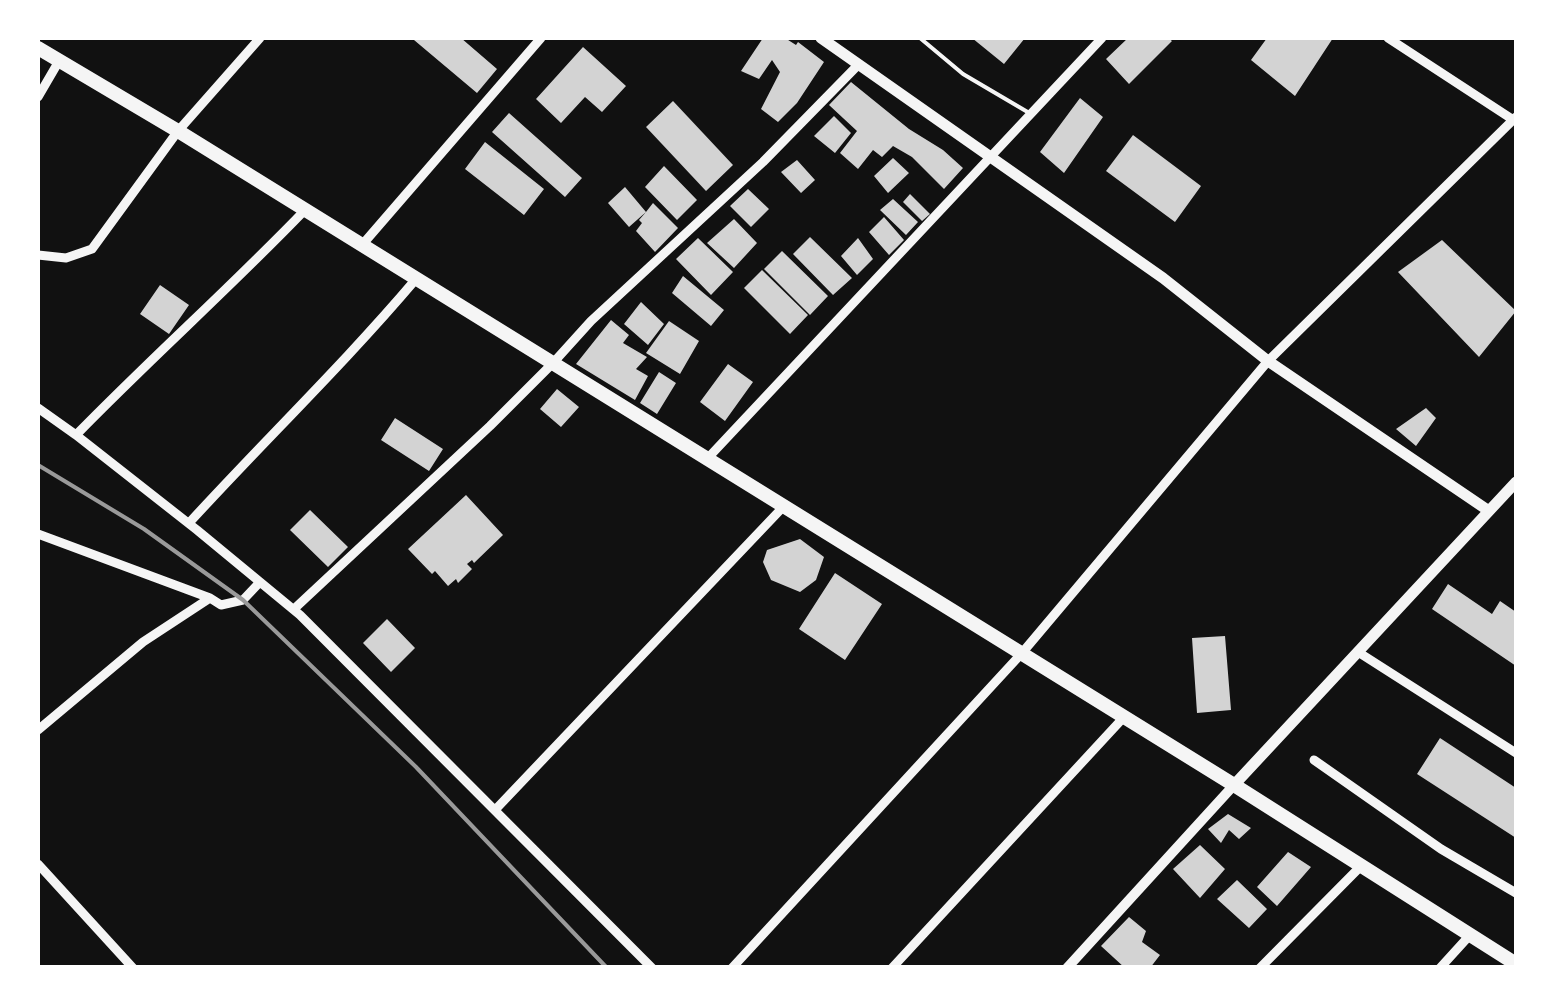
<!DOCTYPE html>
<html>
<head>
<meta charset="utf-8">
<style>
  body { margin:0 }
  #map { position:relative; width:1554px; height:1005px; overflow:hidden; background:#111; font-family:"IBM Plex Serif",serif }
  canvas { display:block }
  .frame { position:absolute; inset:0; border:40px solid #fff; pointer-events:none }
</style>
</head>
<body>
<div id="map">
<canvas width="1554" height="1005"></canvas>
<div class="frame"></div>
</div>
<script>
const ctx = document.querySelector('canvas').getContext('2d');
ctx.lineJoin = 'round';
function fill(path, color) {
  ctx.fillStyle = color;
  ctx.fill(path, 'evenodd');
}
function trace(path, color, width, dash) {
  ctx.strokeStyle = color;
  ctx.lineWidth = width;
  ctx.lineCap = dash ? 'butt' : 'round';
  ctx.setLineDash(dash || []);
  ctx.stroke(path);
}
fill(new Path2D(`
  M417 38H461L497 69 477 93 414 40Z
  M763 38H785L796 45 798 42 824 62 797 103 778 122 761 109 780 72 772 60 759 79 741 71Z
  M972 38H1025L1004 64Z
  M1128 38H1168L1172 41 1129 84 1106 59Z
  M1267 38H1333L1295 96 1251 60Z
  M583 47 626 86 602 112 585 97 561 123 536 99Z
  M851 82 909 129 943 150 963 168 944 189 912 157 893 146 882 157 873 150 858 169 840 153 857 131 829 105Z
  M1080 98 1103 117 1064 173 1040 152Z
  M673 101 733 165 706 191 646 127Z
  M509 113 582 178 565 197 492 132Z
  M834 116 851 133 835 153 814 136Z
  M1133 135 1201 186 1175 222 1106 171Z
  M485 142 544 189 524 215 465 169Z
  M893 158 909 173 888 193 874 176Z
  M797 160 815 180 801 193 781 172Z
  M664 166 697 200 677 220 645 187Z
  M625 187 646 212 653 203 678 228 655 252 636 231 642 223 639 220 646 212 629 227 608 203Z
  M748 189 769 209 751 227 730 206Z
  M910 194 930 214 922 221 903 202Z
  M893 199 918 222 906 235 880 210Z
  M884 217 904 240 889 255 869 232Z
  M734 219 757 243 734 268 707 243Z
  M810 237 852 278 833 295 793 254Z
  M698 238 733 272 711 295 676 259Z
  M858 238 873 259 857 275 841 256Z
  M1442 240 1516 311 1479 357 1398 272Z
  M782 251 828 296 810 315 764 269Z
  M762 270 808 315 790 334 744 288Z
  M683 276 724 310 711 326 672 293Z
  M160 285 189 305 169 334 140 314Z
  M641 302 664 324 648 345 624 324Z
  M611 320 629 335 623 343 647 357 636 369 648 376 635 400 576 364Z
  M669 321 699 341 680 374 646 353Z
  M728 364 753 382 725 421 700 402Z
  M659 372 676 383 657 414 640 403Z
  M557 389 579 407 561 427 540 409Z
  M1426 408 1436 418 1416 446 1396 429Z
  M395 418 443 449 429 471 381 440Z
  M466 495 503 535 474 563 472 560 467 564 472 569 458 583 456 579 448 586 435 571 432 574 408 549Z
  M310 510 348 547 328 567 290 530Z
  M800 539 824 557 816 580 800 592 771 580 763 562 767 550Z
  M835 573 882 604 845 660 799 629Z
  M1448 584 1492 614 1500 601 1516 612V666L1432 609Z
  M387 619 415 648 391 672 363 643Z
  M1225 636 1231 710 1197 713 1192 638Z
  M1440 738 1516 788V838L1417 774Z
  M1228 814 1251 828 1239 839 1229 830 1221 843 1208 829Z
  M1200 845 1225 869 1200 898 1173 869Z
  M1288 852 1311 867 1277 906 1257 887Z
  M1237 880 1267 909 1249 928 1217 899Z
  M1129 917 1146 931 1142 942 1160 955 1150 968H1125L1101 946Z`), '#d3d3d3');
trace(new Path2D(`
  M920 38 963 74 1031 114`), '#f5f5f5', 4);
trace(new Path2D(`
  M1388 38 1515 121
  M38 97 59 61
  M362 245 541 38
  M38 255 66 258 92 249 178 131 260 38
  M38 408 76 435 197 530 300 615 652 968
  M76 435C151 358 231 287 305 210
  M707 459 1102 38
  M189 523C264 441 344 364 416 279
  M38 534 210 598 221 605 243 600 260 582
  M294 609 490 426 553 363 591 321 763 162 859 64
  M1358 652 1516 753
  M38 730 143 642 210 598
  M1314 760 1441 849 1516 893
  M495 810 784 506
  M38 864 133 968
  M732 968 1022 653 1268 361 1516 117
  M892 968 1124 717
  M1260 968 1361 866
  M1440 968 1470 935`), '#f5f5f5', 9);
trace(new Path2D(`
  M1067 968 1234 785`), '#f5f5f5', 10);
trace(new Path2D(`
  M821 38 1163 278 1268 361 1489 511
  M1234 785 1516 482`), '#f5f5f5', 11);
trace(new Path2D(`
  M38 48 178 131 1234 785 1516 964`), '#f5f5f5', 14);
trace(new Path2D(`
  M38 465 144 529 243 600 416 767 607 968`), '#9a9a9a', 4);
</script>
</body>
</html>
